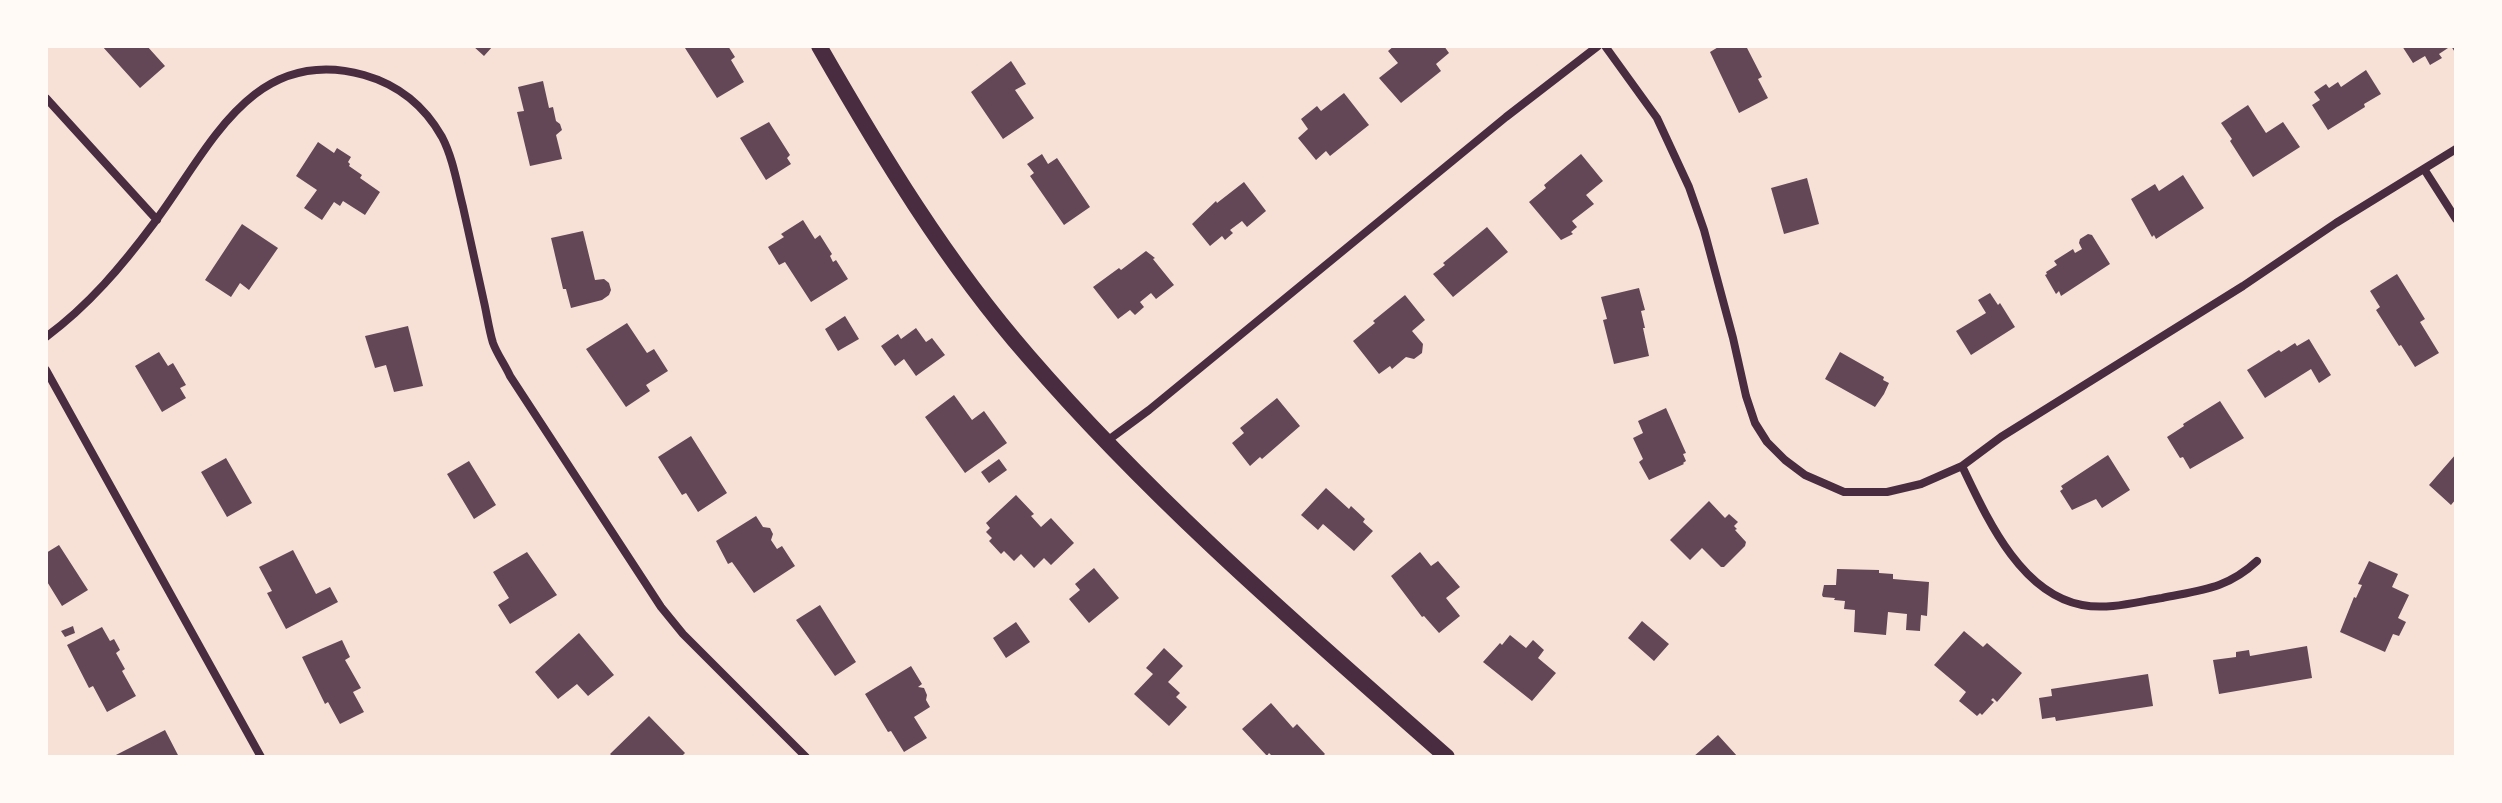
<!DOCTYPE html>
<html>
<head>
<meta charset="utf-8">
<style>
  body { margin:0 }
  #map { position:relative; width:2502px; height:803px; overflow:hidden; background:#f7e1d7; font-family:"DM Sans",sans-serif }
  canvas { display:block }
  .frame { position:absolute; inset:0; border:48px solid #fffaf5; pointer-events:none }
</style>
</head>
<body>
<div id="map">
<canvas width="2502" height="803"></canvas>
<div class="frame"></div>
</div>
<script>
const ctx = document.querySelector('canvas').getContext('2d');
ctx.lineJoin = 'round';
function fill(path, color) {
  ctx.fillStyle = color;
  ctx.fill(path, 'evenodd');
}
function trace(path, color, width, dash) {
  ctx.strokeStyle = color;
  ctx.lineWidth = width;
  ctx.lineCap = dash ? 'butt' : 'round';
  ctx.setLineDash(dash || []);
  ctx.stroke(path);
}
fill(new Path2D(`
  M102 46H147L165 66 140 88Z
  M473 46H493L484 56Z
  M688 46H728L735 57 731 60 744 82 717 98 685 48Z
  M1394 46H1444L1449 53 1436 64 1441 71 1401 103 1379 78 1398 63 1388 51Z
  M1720 46H1746L1762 77 1758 79 1768 98 1739 113 1710 52Z
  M2402 46H2456V54L2451 46 2439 54 2442 58 2430 65 2425 56 2413 63Z
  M1011 61 1026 84 1015 90 1034 118 1003 139 971 92Z
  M2366 70 2381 94 2364 104 2365 107 2328 130 2312 105 2320 100 2314 92 2326 84 2329 88 2338 82 2341 87Z
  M543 81 549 108 553 107 556 121 560 124 562 130 556 135 562 159 530 166 517 112 524 111 518 87Z
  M1344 93 1369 125 1330 156 1326 151 1316 160 1298 138 1308 129 1301 119 1317 106 1321 111Z
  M2248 105 2266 133 2283 122 2300 147 2253 177 2230 141 2232 139 2221 123Z
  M769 122 790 155 787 158 791 164 766 180 740 138Z
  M318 142 334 153 337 148 351 157 348 162 350 164 349 166 362 175 360 178 380 192 365 215 343 201 340 206 334 202 322 220 304 208 317 190 296 176Z
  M1042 154 1048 164 1057 158 1090 207 1064 225 1030 176 1034 173 1027 164Z
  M1581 154 1603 181 1586 195 1594 204 1572 221 1577 227 1571 232 1573 234 1561 240 1529 202 1546 188 1544 185Z
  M2183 175 2204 208 2156 239 2154 235 2152 237 2131 199 2155 184 2159 191Z
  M1807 178 1819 224 1784 234 1771 188Z
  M1244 182 1266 211 1247 227 1242 221 1230 230 1233 233 1225 240 1222 236 1210 246 1192 224 1216 201 1217 203Z
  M803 220 815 239 820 235 832 254 830 256 833 262 836 260 848 279 811 302 785 262 779 265 768 247 784 237 781 234Z
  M242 224 278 248 249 290 240 283 231 297 205 280Z
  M1487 227 1508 252 1453 297 1433 274 1445 265 1443 263Z
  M583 231 595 280 604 279 609 283 611 290 609 295 602 300 571 308 566 289H563L551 238Z
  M2088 234 2092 235 2110 264 2061 296 2059 291 2056 294 2045 275 2047 274 2046 272 2057 265 2054 261 2073 249 2075 253 2082 249 2079 243 2080 239Z
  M1146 251 1155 258 1153 259 1174 285 1156 299 1151 293 1140 302 1144 307 1135 315 1130 310 1118 319 1093 287 1119 268 1121 270Z
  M2397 274 2425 319 2420 322 2439 353 2415 367 2401 345 2399 346 2376 310 2380 307 2370 291Z
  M1639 288 1645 310 1641 311 1645 328H1643L1649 356 1614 364 1603 320 1607 319 1601 297Z
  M1990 293 1998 305 2000 303 2015 327 1971 355 1956 331 1986 313 1978 300Z
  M1405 295 1425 320 1412 331 1423 344 1422 353 1414 359 1406 357 1392 369 1390 366 1379 374 1353 341 1375 323 1373 321Z
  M845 316 859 339 838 351 825 329Z
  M627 323 647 353 654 349 668 371 646 385 650 391 626 407 586 349Z
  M408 326 423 386 394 392 386 365 375 368 365 336Z
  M916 328 926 342 932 338 945 355 916 376 904 359 895 366 881 346 898 334 901 339Z
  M2309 339 2331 375 2319 383 2311 369 2265 398 2247 370 2279 350 2281 352 2295 343 2297 346Z
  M159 352 168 366 173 363 186 385 180 388 186 398 162 412 135 366Z
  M1840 352 1884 377 1883 380 1889 383 1884 394 1875 407 1825 379Z
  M954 395 972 420 984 411 1007 443 965 473 925 417Z
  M1277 398 1300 426 1262 459 1260 457 1250 466 1232 443 1244 433 1240 428Z
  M2220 401 2244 438 2190 469 2183 457 2180 458 2167 437 2184 426 2183 424Z
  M1666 408 1686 453 1683 454 1686 461 1683 463 1684 464 1649 480 1639 462 1643 459 1633 438 1643 433 1638 421Z
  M691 436 727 493 698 512 686 493 682 495 658 457Z
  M2456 454V499L2451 505 2429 485Z
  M2108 455 2130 490 2102 508 2096 499 2072 510 2060 491 2063 489 2061 486Z
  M226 458 252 503 227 517 201 472Z
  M999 459 1007 470 989 483 981 472Z
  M469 461 496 505 474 519 447 474Z
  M1326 488 1349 509 1351 506 1365 519 1363 522 1373 531 1354 551 1323 524 1318 530 1301 515Z
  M1016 495 1034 514 1031 516 1041 527 1051 518 1074 543 1051 565 1044 558 1034 568 1021 554 1014 561 1004 551 1001 554 989 541 992 538 986 532 990 528 986 523Z
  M1709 501 1725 518 1729 514 1738 522 1734 526 1737 529 1735 530 1746 542 1745 546 1724 567H1721L1702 548 1690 560 1670 540Z
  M756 516 763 527 770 528 773 534 771 540 777 549 782 546 795 566 754 593 732 562 728 564 716 541Z
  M59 545 88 590 62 606 46 580V553Z
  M293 550 316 594 330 587 338 602 286 629 267 593 272 591 259 567Z
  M527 552 557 595 510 624 498 605 509 598 493 572Z
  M1420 552 1431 566 1438 561 1460 587 1446 598 1460 616 1439 633 1424 616 1422 617 1391 576Z
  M2369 561 2398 574 2392 587 2409 595 2398 618 2406 622 2399 636 2393 634 2385 652 2340 632 2354 597 2356 598 2362 585 2358 584Z
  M1094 568 1119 598 1089 623 1069 599 1080 590 1075 584Z
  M1837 569 1879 570V573L1893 574V579L1929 582 1927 616 1921 615 1920 631 1906 630 1907 614 1888 612 1886 635 1854 632 1855 610 1844 609 1845 601 1834 600 1835 598 1823 597 1822 595 1824 585H1836Z
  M820 605 856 662 835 676 796 620Z
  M1642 621 1669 644 1654 661 1628 638Z
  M1016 622 1030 642 1006 658 993 638Z
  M73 626 75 633 65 637 61 631Z
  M102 627 110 641 114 639 120 650 116 653 125 669 122 671 136 696 107 712 93 686 89 688 67 645Z
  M1964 631 1983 647 1987 643 2022 673 1997 702 1993 698 1991 700 1994 702 1982 715 1980 713 1977 716 1959 701 1966 692 1934 665Z
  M579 633 614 675 588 696 577 684 558 699 535 672Z
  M1510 635 1526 648 1533 640 1544 650 1538 658 1556 673 1532 701 1483 662 1500 643 1502 645Z
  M342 640 350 657 345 660 361 688 353 692 364 712 340 724 328 702 325 704 302 657Z
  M2307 646 2312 678 2219 694 2213 660 2236 657V652L2249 650 2250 656Z
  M1164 648 1183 666 1168 682 1180 693 1176 697 1187 707 1169 726 1134 694 1153 674 1146 668Z
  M911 666 922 684 918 687 924 688 927 695 926 700 930 707 914 717 927 738 904 752 891 731 888 732 865 694Z
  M2148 674 2153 706 2056 721 2055 717 2042 719 2039 698 2052 696 2051 689Z
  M1271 703 1293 728 1297 724 1325 754 1322 757H1273L1269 753 1267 756 1242 729Z
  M649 716 685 753 681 757H613L610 754Z
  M165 730 179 757H112Z
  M1718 735 1738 757H1693Z`), '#644757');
trace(new Path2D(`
  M1605 46 1657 118 1689 187 1704 230 1733 338 1746 396 1755 423 1767 442 1785 460 1805 475 1844 492H1887L1921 484 1962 466 2001 437 2243 286 2336 223 2456 149
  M46 98 157 220
  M2424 169 2456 219
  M46 337C89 305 122 266 154 223 209 150 251 44 364 75 399 85 424 105 442 137 453 158 457 184 463 207 470 239 477 270 484 302 487 315 489 330 493 343 497 354 505 365 510 376L661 607 683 634 806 757
  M46 370 261 757
  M1107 441 1149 410 1506 117 1598 46
  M1962 466C1987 518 2020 593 2082 605 2108 610 2136 602 2162 598 2201 590 2227 589 2257 561`), '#4a2c40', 8);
trace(new Path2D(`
  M819 46C881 154 946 262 1028 356 1155 503 1302 629 1447 757`), '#4a2c40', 16);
</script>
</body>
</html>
